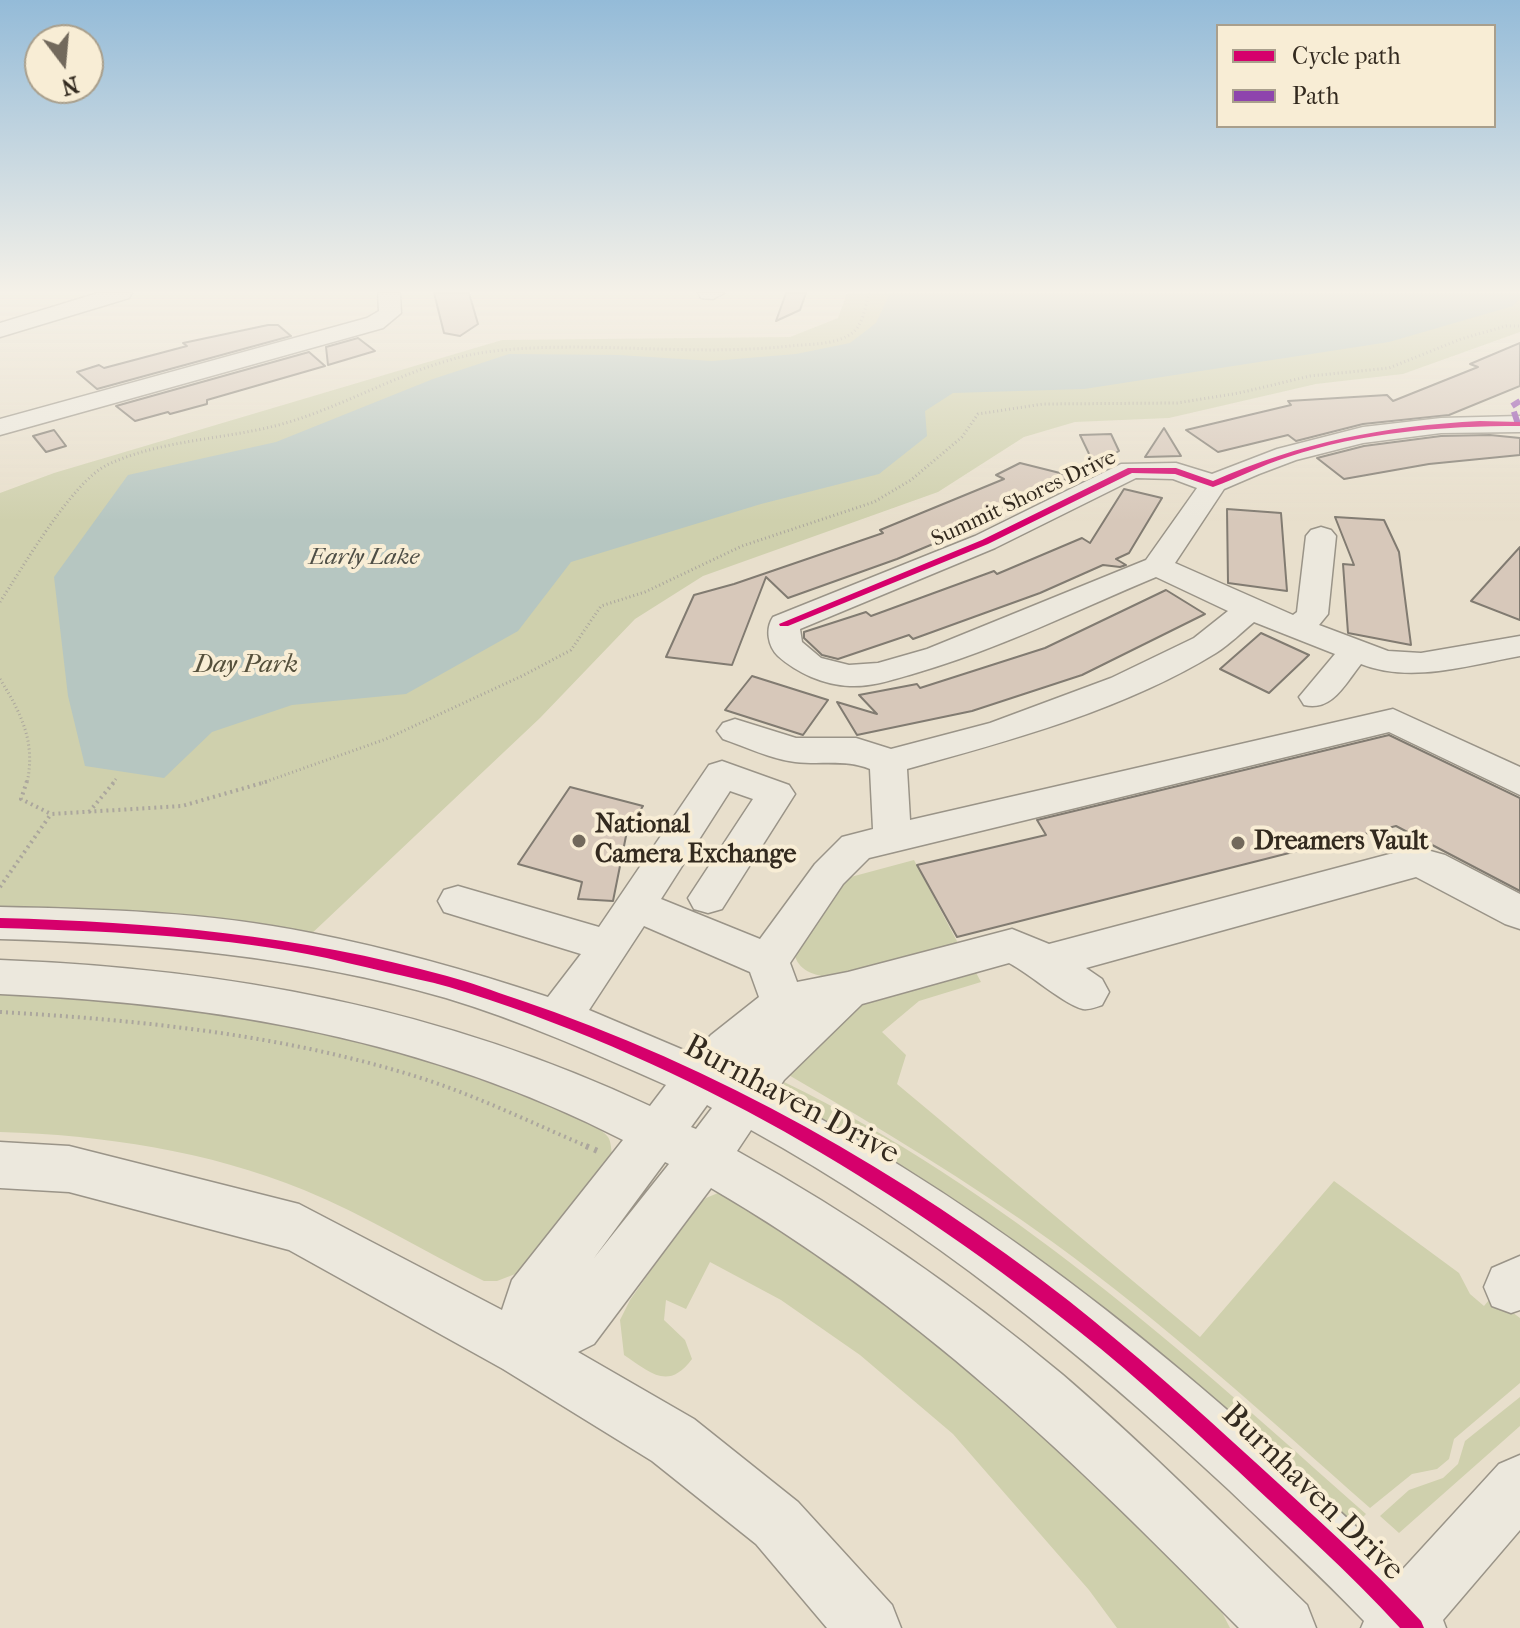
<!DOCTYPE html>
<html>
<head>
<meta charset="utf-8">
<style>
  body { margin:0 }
  #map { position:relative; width:1520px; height:1628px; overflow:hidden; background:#e8dfcc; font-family:"IM FELL French Canon",serif }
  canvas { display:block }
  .legend { position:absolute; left:1216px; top:24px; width:280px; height:104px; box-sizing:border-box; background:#f8edd5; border:2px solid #a99f8c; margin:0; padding:10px 14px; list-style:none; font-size:24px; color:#332a1f }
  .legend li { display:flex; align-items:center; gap:16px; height:40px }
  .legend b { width:40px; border:2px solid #a99f8c }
  .north { position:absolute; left:24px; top:24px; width:80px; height:80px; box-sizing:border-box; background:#f8edd5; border:2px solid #a99f8c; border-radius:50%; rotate:164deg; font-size:22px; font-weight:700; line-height:32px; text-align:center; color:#332a1f }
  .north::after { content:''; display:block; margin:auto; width:28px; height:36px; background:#72695c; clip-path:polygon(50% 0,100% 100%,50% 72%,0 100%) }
</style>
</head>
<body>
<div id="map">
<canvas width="1520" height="1628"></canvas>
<ul class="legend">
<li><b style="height:10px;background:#d6006c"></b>Cycle path</li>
<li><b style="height:10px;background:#8e44ad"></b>Path</li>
</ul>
<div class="north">N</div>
</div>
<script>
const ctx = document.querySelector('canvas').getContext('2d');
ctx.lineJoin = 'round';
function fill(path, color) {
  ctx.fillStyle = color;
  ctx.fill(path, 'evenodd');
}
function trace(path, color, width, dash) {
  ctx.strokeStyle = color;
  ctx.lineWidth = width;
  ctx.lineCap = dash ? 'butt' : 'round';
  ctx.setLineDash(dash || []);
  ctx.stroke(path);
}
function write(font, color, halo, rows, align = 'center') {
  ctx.font = font + ' "IM FELL French Canon",serif';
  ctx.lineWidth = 8;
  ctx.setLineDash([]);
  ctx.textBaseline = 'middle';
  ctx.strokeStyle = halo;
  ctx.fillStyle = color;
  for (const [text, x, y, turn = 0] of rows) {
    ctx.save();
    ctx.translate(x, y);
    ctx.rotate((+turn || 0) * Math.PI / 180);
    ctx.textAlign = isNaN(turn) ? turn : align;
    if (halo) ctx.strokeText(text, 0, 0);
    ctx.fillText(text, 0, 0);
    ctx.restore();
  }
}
fill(new Path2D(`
  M847 293H1520V332L1403 374 1316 384 1169 418 1075 422 1024 437 938 492 703 576 635 619 540 718 308 937 0 912V493L54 473 502 340 790 337 838 318Z
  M914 860 959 945 831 978C814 975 798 971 794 953L847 878Z
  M974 969 981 982 919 1001 882 1032 906 1055 897 1084 1200 1337 1334 1181 1459 1273 1470 1294 1484 1306 1489 1300H1496L1520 1318V1383L1454 1439 1449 1459 1437 1469 1412 1474 1370 1508C1267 1417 1165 1324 1054 1243 968 1181 878 1127 787 1074 806 1055 824 1032 845 1016 882 989 930 981 974 969Z
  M0 994C52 997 106 997 157 1003 282 1018 404 1049 521 1095 542 1103 595 1120 608 1137 611 1141 611 1149 612 1154L523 1271 497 1281H484C424 1252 366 1215 304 1190 209 1151 102 1135 0 1132Z
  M784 1082C1003 1188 1186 1354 1366 1514L1352 1528 844 1134C825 1122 782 1108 784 1082Z
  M718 1193 762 1216 948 1347 1212 1593 1230 1628H1117L1089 1590 953 1434 860 1355 781 1300 710 1262 686 1309 666 1300 664 1320 685 1340 692 1359C668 1391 651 1373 624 1355L620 1320 630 1300 694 1209 706 1198Z
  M1520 1397V1426L1399 1533 1380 1516 1409 1490 1443 1478 1458 1464 1465 1441Z`), '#cfd0ad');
fill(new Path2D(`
  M890 293H1520V298L1513 306 1389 342 1084 389 953 393 925 411 927 436 879 474 761 504 571 562 518 631 406 694 292 705 212 732 164 778 85 766 68 696 54 577 128 475 276 442 433 379 509 354 619 355 712 361 796 354 850 343 876 323Z`), '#b6c6c1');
const building = new Path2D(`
  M434 293H469L478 324 460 336 444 333Z
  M786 293H806L800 310 776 321Z
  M268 325H278L291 336 97 389 77 372 99 365 104 368 187 346 183 343Z
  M358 338 375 351 328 365 326 347Z
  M1520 343V386L1449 415 1363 424 1296 441 1288 435 1218 452 1186 430 1291 405 1288 401 1387 395 1393 401 1478 367 1470 364Z
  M309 352 325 366 207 400V404L170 414 168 412 135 421 116 406Z
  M1164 428 1181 456 1145 457Z
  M54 430 66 446 46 452 33 436Z
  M1111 434 1119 451 1107 458H1091L1080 435Z
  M1490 435 1520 438V455L1429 464 1344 479 1317 458 1364 446 1441 436Z
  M1020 463 1072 476 1003 512 1005 514 897 559 788 598 766 577 732 665 666 657 694 595 734 584 883 533 880 530 1004 479 996 475Z
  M1124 489 1162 498 1129 553 1116 559 1126 565 1120 567 1103 565 1040 593 913 639 909 635 838 659 822 655 804 638V632L866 612 871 616 994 571 997 574 1082 538 1090 543Z
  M1227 509 1281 513 1287 591 1228 583Z
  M1335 517 1384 520 1399 552 1411 645 1348 633 1343 564 1354 565Z
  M1520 547V620L1471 601Z
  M1166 590 1205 614 1082 675 972 711 857 735 837 702 877 714 859 695 917 684 920 688 1045 648Z
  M1261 633 1309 655 1269 693 1220 669Z
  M752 676 828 700 803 735 725 710Z
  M1389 735 1520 798V891L1396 826 957 937 917 865 1046 835 1037 820Z
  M570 787 643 806 627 831 613 901 578 899 582 882 518 864Z`);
fill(building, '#d7c8ba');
trace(building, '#817b71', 2);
const minor = new Path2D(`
  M98 293H132L129 298 0 337V323Z
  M378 293H400L401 313 383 328 0 435V419L367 318 379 311Z
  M698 293H724L713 299 701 298Z
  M1520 416V432L1441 433 1363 443 1296 460 1259 474 1224 489 1175 563 1293 615 1297 612 1306 536 1311 530 1321 527 1331 530 1336 536 1328 614 1319 625 1388 651 1421 653 1520 636V656C1469 665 1411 684 1361 664 1345 684 1332 712 1304 705L1299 697 1335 654 1254 622C1242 632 1230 644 1216 653 1123 710 1012 740 907 769L910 820 1393 709 1520 767V795L1389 732 869 858 843 884 790 963 797 982 848 972 1012 929 1049 944 1416 847 1445 855 1520 894V929L1505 924 1416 877 1086 968 1102 979 1109 992 1102 1005C1096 1007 1090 1010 1083 1009 1065 1005 1030 974 1009 963L862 1004 784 1080 775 1094C1013 1219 1209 1385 1402 1570L1499 1464 1520 1455V1530L1443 1620 1446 1628H1361L1364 1621C1321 1576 1274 1533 1229 1490 1082 1353 927 1227 751 1130L737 1151C853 1215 961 1290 1063 1375 1148 1448 1227 1528 1307 1605L1316 1628H1239C1074 1460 916 1307 711 1188L594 1344 578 1352 694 1419 798 1502 892 1605 901 1628H827L756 1544 652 1461 503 1369 289 1250 69 1192 0 1188V1142L69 1146 299 1204 502 1310 512 1280 623 1140C426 1039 220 1004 0 994V960C230 969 441 1008 650 1106L666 1085C594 1053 522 1021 446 998 300 956 151 943 0 939V907C103 909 209 912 311 933 392 949 470 971 548 997L581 954 444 912 438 901 444 890 458 886 599 927 709 765 722 761 789 785 795 794 722 909 708 913 694 909 688 898 753 799 730 791 661 899 760 939 815 864 842 837 873 829 870 769C845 759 822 765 795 762 771 759 746 747 723 739L717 731 723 723 735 719 796 738H856L891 749 990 723 1111 678 1194 638 1228 611 1156 577C1077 610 999 649 916 673 895 679 873 687 850 686 824 685 797 673 778 656 768 646 765 629 773 617L975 536 1121 464 1176 463 1212 474 1277 449 1363 427 1441 418ZM1136 478 1173 479 1197 488 1146 560 927 649 878 663 849 665 821 658 802 642 800 629 995 548ZM644 926 750 972 759 997 711 1035 693 1054 589 1010ZM707 1105 712 1108 696 1129 691 1127ZM665 1162 669 1164 594 1258Z
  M1520 1256V1310L1511 1313 1492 1306 1484 1287 1492 1268Z`);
trace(minor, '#9a9488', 3);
trace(new Path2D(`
  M0 602C23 567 72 482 107 465 164 438 230 440 289 422 358 401 422 359 494 351 592 340 690 357 790 346 809 344 833 345 849 335 863 328 865 307 869 293
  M0 679C21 713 36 742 27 783
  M113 783 116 779
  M262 783 386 739 524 675 571 650 601 606 645 592 742 546 874 502 911 480 962 437 978 414 1043 404 1177 403 1239 393 1310 376 1389 368 1461 339 1506 326H1520`), '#aba69d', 3, [1, 3]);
trace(new Path2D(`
  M27 781 21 799 51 814 182 806 269 781
  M89 812 115 781
  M0 887 51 814
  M0 1012C142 1020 285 1035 421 1078 480 1097 534 1124 591 1148`), '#aba69d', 4, [2, 4]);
trace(new Path2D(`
  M586 1146 600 1152`), '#aba69d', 6, [3, 6]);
fill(minor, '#ece8dd');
trace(new Path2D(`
  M1518 424 1512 406 1520 401`), '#8e44ad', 6, [13, 6]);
fill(new Path2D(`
  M1480 421 1520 422V426C1442 426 1363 432 1288 457 1262 465 1238 478 1213 487L1175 474 1132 473 988 544 788 626H780L779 624 982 540 1128 468H1176L1213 481C1301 442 1384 426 1480 421Z
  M0 918C151 922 300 935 447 976 470 982 493 991 517 999 716 1066 903 1172 1069 1301 1133 1352 1195 1407 1255 1462 1312 1514 1369 1565 1421 1621L1424 1628H1400C1349 1572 1292 1522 1237 1470 1177 1415 1118 1360 1053 1311 869 1169 672 1055 449 987 428 981 407 977 386 972 360 966 333 959 307 954 206 935 102 931 0 928Z`), '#d6006c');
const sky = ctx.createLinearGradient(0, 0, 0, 521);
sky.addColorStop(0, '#94bbd8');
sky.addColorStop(0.56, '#f5f1e8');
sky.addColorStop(1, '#f5f1e800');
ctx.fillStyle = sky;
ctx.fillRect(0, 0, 1520, 521);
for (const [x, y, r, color] of [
  [579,841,8,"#72695c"],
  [1238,843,8,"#72695c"]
]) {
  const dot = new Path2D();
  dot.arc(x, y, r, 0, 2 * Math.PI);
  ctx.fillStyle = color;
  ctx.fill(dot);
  trace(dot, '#f8edd5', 3);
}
write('22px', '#332a1f', '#f8edd5', [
  ["Summit Shores Drive",1024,499,-25]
]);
write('italic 24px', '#4e4e46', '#f8edd5', [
  ["Early Lake",364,558]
]);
write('italic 26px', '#55503c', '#f8edd5', [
  ["Day Park",246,666]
]);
write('bold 26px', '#332a1f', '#f8edd5', [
  ["National",595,826],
  ["Camera Exchange",595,856],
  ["Dreamers Vault",1254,843]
], 'left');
write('32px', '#332a1f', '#f8edd5', [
  ["Burnhaven Drive",791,1101,28],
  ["Burnhaven Drive",1312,1493,44]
]);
</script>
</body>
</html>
